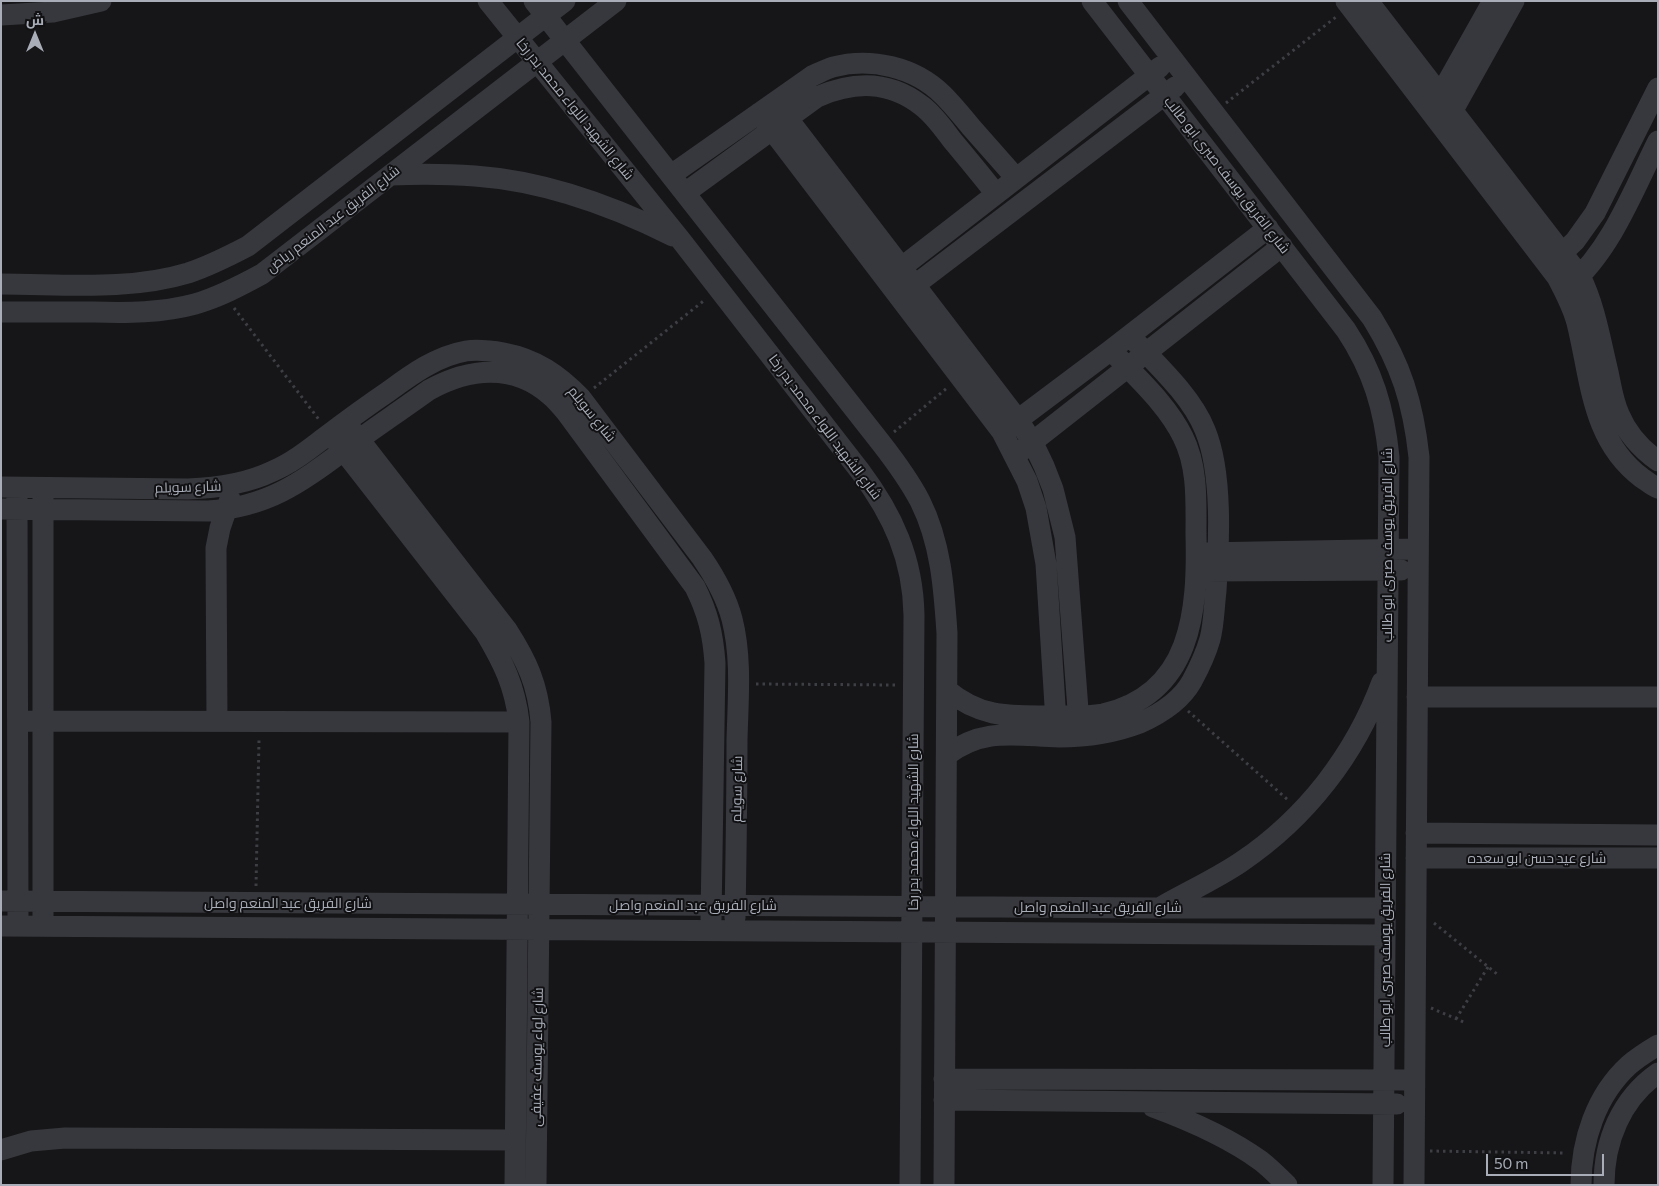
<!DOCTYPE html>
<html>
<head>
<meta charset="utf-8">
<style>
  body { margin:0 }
  #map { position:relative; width:1659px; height:1186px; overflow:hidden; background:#161618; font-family:Commissioner,Cairo,sans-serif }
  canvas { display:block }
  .frame { position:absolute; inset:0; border:2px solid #a8adb8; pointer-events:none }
  .north { position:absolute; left:10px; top:10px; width:50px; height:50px; -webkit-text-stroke:4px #111113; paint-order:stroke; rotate:0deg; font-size:14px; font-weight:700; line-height:20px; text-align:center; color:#a8adb8 }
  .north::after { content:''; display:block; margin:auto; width:18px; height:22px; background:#a8adb8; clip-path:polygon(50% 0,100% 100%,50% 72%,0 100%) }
  .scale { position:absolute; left:1486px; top:1154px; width:118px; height:22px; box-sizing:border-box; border:2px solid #a8adb8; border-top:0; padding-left:6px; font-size:15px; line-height:18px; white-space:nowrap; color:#a8adb8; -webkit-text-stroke:4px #111113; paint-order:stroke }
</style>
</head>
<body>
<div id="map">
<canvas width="1659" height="1186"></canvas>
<div class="frame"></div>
<div class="north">ش</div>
<div class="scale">50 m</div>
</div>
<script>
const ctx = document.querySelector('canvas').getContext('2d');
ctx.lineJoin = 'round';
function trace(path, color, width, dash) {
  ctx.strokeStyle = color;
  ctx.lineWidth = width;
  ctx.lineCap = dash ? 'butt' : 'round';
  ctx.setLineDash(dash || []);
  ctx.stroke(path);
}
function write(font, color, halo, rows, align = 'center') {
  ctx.font = font + ' Commissioner,Cairo,sans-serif';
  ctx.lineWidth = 4;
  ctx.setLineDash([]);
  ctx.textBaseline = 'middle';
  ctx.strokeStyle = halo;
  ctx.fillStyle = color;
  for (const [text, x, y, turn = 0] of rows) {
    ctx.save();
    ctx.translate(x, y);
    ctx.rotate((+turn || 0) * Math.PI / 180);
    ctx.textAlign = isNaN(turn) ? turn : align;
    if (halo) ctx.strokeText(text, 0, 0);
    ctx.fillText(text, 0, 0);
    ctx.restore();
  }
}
trace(new Path2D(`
  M1226 103 1336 17
  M234 308 320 421
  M594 388 706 299
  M894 432 947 388
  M756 684 897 685
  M1188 711 1288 800
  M256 886 259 740
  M1434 923 1497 974
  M1431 1008 1466 1023
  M1456 1019 1488 967
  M1430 1151 1566 1153`), '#3d3f44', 3, [2.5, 4]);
trace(new Path2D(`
  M488 1 680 239 860 471C893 515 913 559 914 615L910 1185
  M534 1 881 443C895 461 909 480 920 501 941 543 944 588 947 633L944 1185
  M1092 1 1346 330C1373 371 1384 408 1389 457L1383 1185
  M1128 1 1372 318C1401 365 1413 402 1419 457L1414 1185
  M1346 1 1557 277C1565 292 1573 307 1577 323 1591 379 1591 440 1642 478 1647 481 1652 486 1658 488
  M1368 1 1580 276C1595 306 1600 339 1608 372 1611 386 1613 401 1619 414 1627 433 1641 449 1658 461
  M1 15 53 12 101 1
  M775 102 1018 420 1033 443 1044 466 1053 489 1065 537 1080 736
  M1434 106 1493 1
  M759 113 1002 432 1027 481 1036 508 1046 564 1057 737
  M1447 121 1514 1
  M391 175C419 174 447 174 475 176 545 181 611 205 673 236
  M671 175 812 76C819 73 826 69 833 67 871 57 915 67 943 95 953 105 962 116 971 127 986 144 1001 161 1016 178
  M685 193 817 97C854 81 889 80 922 106 934 115 943 128 952 140 967 158 982 176 996 194
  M1553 262 1575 241 1595 213 1658 88
  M902 267 1160 67
  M1 284C63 284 129 291 188 273 209 266 229 256 248 246L565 1
  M915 285 1175 87
  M1570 285C1611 250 1634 189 1658 141
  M1 312C32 312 62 312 93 312 127 313 162 313 195 304 219 297 240 286 262 274L616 1
  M1007 428 1111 350 1268 228
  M351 429 507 630C527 661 538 685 541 722L536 1185
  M336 441 485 632C503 662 515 686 519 722L515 1185
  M1021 451 1282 246
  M1 487 188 489C218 488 246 484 273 471 292 463 308 450 324 438 345 422 367 406 389 391 412 374 437 356 466 351 479 349 492 351 504 353 536 359 559 375 581 398L702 558C715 577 726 596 732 619 742 658 738 700 737 740 737 799 736 859 735 918
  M17 495 18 915
  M43 496V916
  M1 509 208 511C272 507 305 479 354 443 379 425 404 408 429 390 469 368 513 363 550 395 556 400 561 406 566 412L695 587C708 613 713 634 715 663L711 919
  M1203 553 1418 549
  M1204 571 1401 570
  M947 690C981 718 1009 716 1050 716 1067 716 1087 717 1103 714 1192 694 1198 611 1196 534 1196 502 1198 467 1183 437 1167 404 1136 377 1111 350
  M1417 697H1658
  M18 721 519 722
  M217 721 216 548 220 528 230 499
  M947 755C984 727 1016 736 1059 737 1086 737 1114 733 1140 723 1160 714 1181 701 1192 681 1199 668 1206 653 1210 639 1214 624 1214 607 1216 591 1219 544 1223 473 1205 430 1191 395 1155 363 1130 336
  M1416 833 1658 835
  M1416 858H1658
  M1 901 1160 908H1385
  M1161 907C1187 892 1216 879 1241 862 1306 818 1355 755 1382 682
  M1 926 1385 935
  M944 1079 1414 1080
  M944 1100 1397 1104
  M1153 1107C1191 1121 1228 1137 1261 1161 1270 1168 1279 1177 1287 1185
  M1 1150 31 1141 65 1138 515 1140
  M1581 1185C1581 1141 1596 1095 1629 1065 1637 1058 1648 1051 1658 1045
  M1604 1185C1604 1141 1621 1099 1658 1073`), '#37383d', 21);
write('14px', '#a8adb8', '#111113', [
  ["شارع الشهيد اللواء محمد بدر رخا",575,109,51],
  ["شارع الفريق يوسف صبرى ابو طالب",1227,175,52],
  ["شارع الفريق عبد المنعم رياض",333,219,-38],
  ["شارع سويلم",592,414,51],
  ["شارع الشهيد اللواء محمد بدر رخا",825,427,53],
  ["شارع سويلم",188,487,-2],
  ["شارع الفريق يوسف صبرى ابو طالب",1387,545,-90],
  ["شارع سويلم",737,789,-89],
  ["شارع الشهيد اللواء محمد بدر رخا",913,822,-90],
  ["شارع عيد حسن ابو سعده",1537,858],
  ["شارع الفريق عبد المنعم واصل",288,903],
  ["شارع الفريق عبد المنعم واصل",693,905],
  ["شارع الفريق عبد المنعم واصل",1098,907],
  ["شارع الفريق يوسف صبرى ابو طالب",1385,950,-90],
  ["شارع لواء يوسف عفيفى",537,1057,-89]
]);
</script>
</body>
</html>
